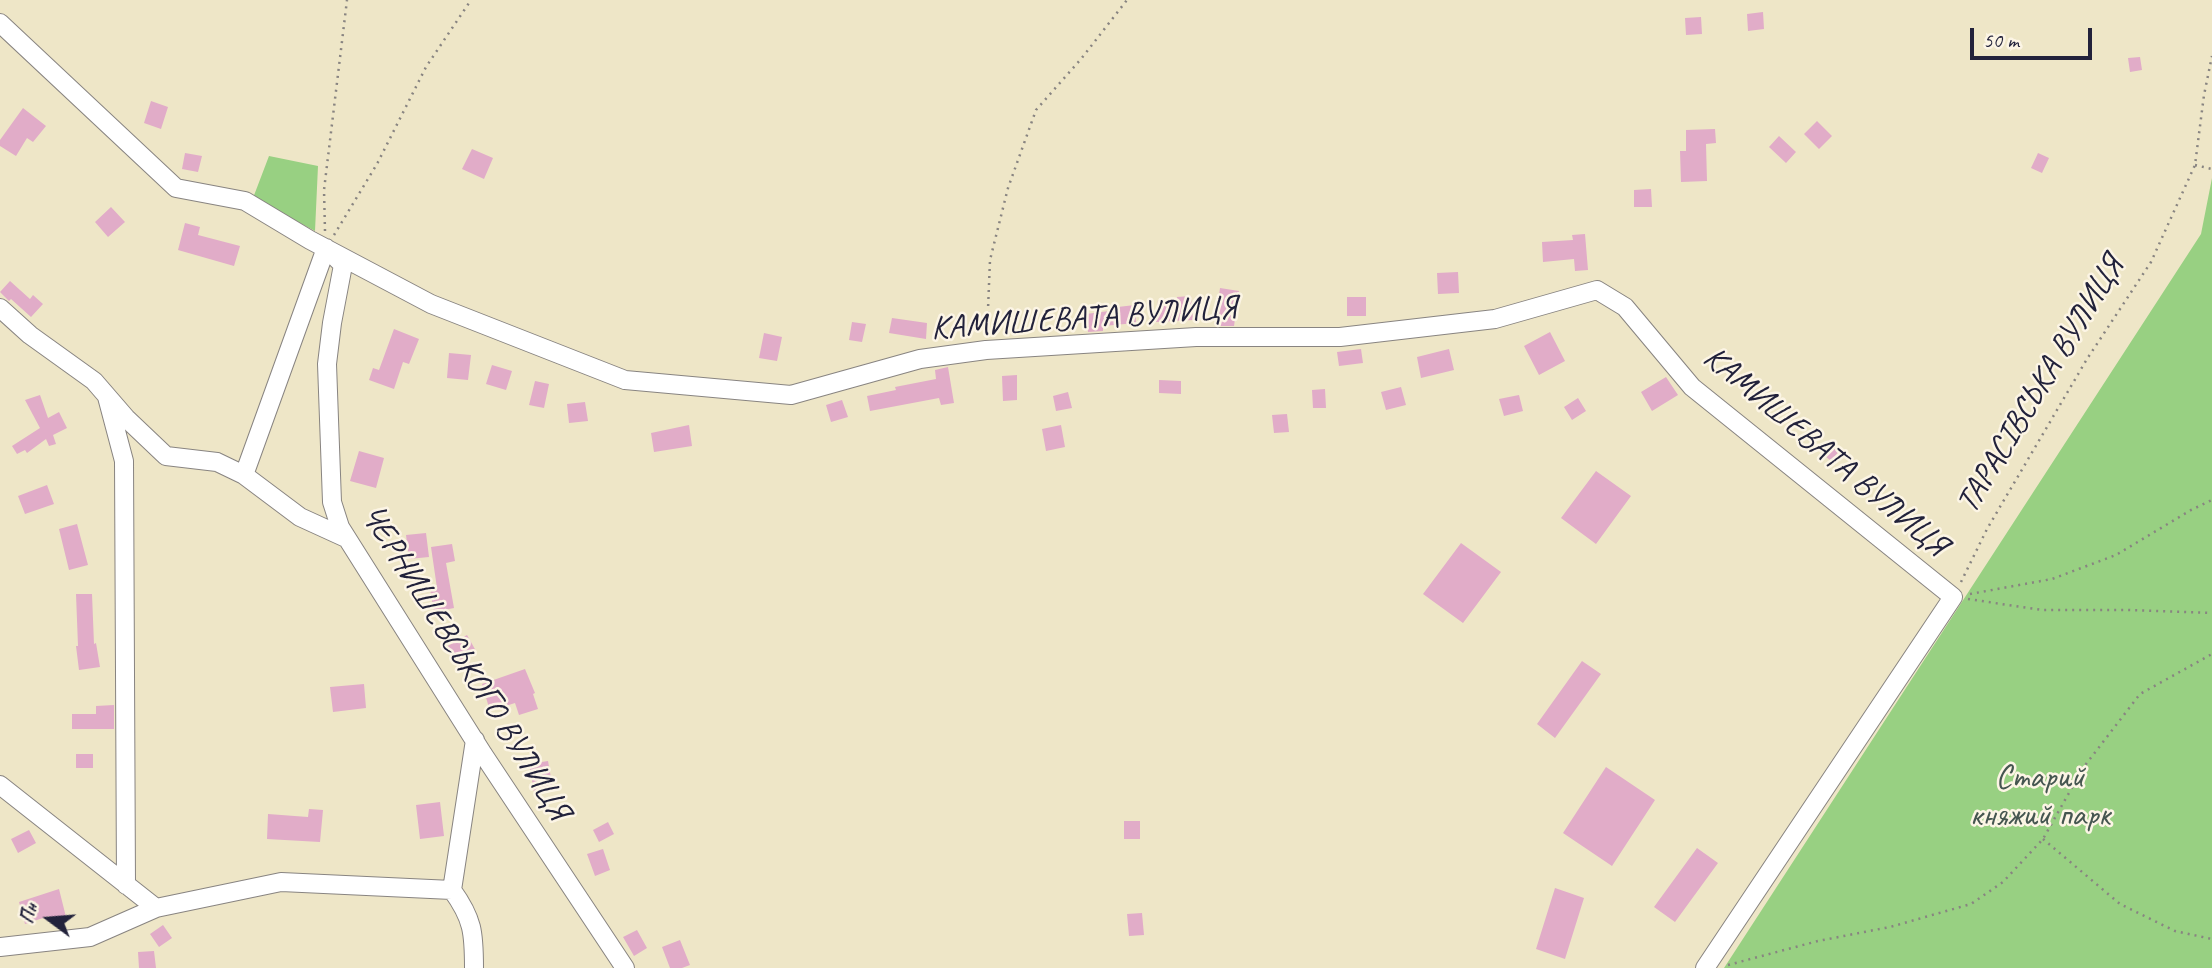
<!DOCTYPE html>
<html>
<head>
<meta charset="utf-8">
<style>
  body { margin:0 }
  #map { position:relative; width:2212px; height:968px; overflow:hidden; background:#eee6c7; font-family:Caveat,sans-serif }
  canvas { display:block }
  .north { position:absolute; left:14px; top:884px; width:70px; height:70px; -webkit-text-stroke:5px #fcf5e5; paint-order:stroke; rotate:286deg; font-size:19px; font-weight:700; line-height:28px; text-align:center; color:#22223b }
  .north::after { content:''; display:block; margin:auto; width:24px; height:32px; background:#22223b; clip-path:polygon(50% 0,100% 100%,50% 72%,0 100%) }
  .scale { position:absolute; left:1970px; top:28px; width:122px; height:32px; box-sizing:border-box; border:4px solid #22223b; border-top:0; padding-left:9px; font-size:21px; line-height:24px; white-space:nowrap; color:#22223b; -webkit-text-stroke:5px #fcf5e5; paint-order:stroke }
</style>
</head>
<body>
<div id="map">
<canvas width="2212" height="968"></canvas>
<div class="north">Пн</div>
<div class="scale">50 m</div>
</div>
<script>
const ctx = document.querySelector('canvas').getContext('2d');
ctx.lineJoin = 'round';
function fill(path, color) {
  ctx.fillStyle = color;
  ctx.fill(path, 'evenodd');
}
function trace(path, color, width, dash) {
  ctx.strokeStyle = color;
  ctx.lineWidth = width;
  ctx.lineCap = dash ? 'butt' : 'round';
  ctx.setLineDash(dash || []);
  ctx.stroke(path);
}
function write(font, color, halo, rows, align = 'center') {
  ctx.font = font + ' Caveat,sans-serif';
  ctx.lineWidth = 5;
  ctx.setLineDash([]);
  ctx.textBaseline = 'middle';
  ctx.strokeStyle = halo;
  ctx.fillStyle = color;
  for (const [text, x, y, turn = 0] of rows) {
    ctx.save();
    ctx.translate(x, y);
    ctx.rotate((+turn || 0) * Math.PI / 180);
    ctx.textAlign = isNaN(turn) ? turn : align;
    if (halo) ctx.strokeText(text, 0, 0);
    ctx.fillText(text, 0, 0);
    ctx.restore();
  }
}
fill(new Path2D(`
  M269 156 318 166 315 231 253 198Z
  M2212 178V968H1724L2201 234Z`), '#98d082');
fill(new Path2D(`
  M1763 12 1764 29 1748 31 1747 14Z
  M1701 17 1702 34 1686 35 1685 18Z
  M2140 57 2142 70 2130 72 2128 58Z
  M151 101 168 107 161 129 144 123Z
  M23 108 46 126 33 142 27 138 16 156 0 146V140Z
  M1817 121 1832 136 1819 149 1804 134Z
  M1715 129 1716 143 1706 144 1707 181 1681 182 1680 151H1686V130Z
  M1779 136 1796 152 1786 163 1769 147Z
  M472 149 493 158 484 179 462 169Z
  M185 153 202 156 198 172 182 169Z
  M2038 153 2049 158 2042 173 2031 168Z
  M1651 189 1652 207H1634V190Z
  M111 207 125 222 108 237 95 222Z
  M185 223 200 227 198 235 240 246 234 266 178 250Z
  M1585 234 1588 270 1575 271 1574 259 1543 262 1542 242 1573 240 1572 235Z
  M1458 272 1459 293 1438 294 1437 273Z
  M10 281 30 299 33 295 43 304 31 317 11 299 9 301 0 292Z
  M1220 288 1239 291 1234 326H1215Z
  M1191 296 1193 320 1156 322 1158 300 1177 302V297Z
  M1347 297H1366V316H1347Z
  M1135 305 1136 323 1103 326V331L1088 332 1086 314 1109 311V308Z
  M892 318 927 323 926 339 889 333Z
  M852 322 866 324 862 342 849 340Z
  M394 329 419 339 409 364 403 362 394 389 369 380 373 368 379 370Z
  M1550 332 1565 361 1539 375 1524 346Z
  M764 333 782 337 777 361 759 358Z
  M1361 349 1363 363 1339 366 1337 352Z
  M1449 349 1454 370 1421 378 1417 357Z
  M449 353 471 355 468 380 447 378Z
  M492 365 512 371 506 390 486 384Z
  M948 367 954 403 941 405 939 398 870 411 867 396 896 390 895 387 936 379 935 370Z
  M1017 375V400L1003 401 1002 376Z
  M1666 377 1678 395 1652 411 1641 392Z
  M1159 380 1181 381V394L1159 393Z
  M535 381 549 384 544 408 529 405Z
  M1401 387 1406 405 1386 410 1381 392Z
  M1325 389 1326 408H1313L1312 390Z
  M1068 392 1072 408 1056 411 1053 396Z
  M40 395 48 418 59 412 67 428 53 435 56 444 49 446 46 439 27 453 25 450 17 454 12 446 40 428 25 400Z
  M1519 395 1523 411 1504 416 1499 399Z
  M1578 398 1586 411 1572 420 1564 407Z
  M842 400 848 417 831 422 826 405Z
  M585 402 588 421 569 423 567 404Z
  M1287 414 1289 432 1274 433 1272 415Z
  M689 425 692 446 654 452 651 433Z
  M1061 425 1065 447 1046 451 1042 429Z
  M1829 440 1840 450 1831 461 1819 451Z
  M359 451 384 458 376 488 350 481Z
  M1596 471 1631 496 1596 544 1561 518Z
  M47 485 54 504 25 514 18 496Z
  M77 524 88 565 69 570 59 529Z
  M426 533 429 557 409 559 406 535Z
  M1461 543 1501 572 1463 623 1423 594Z
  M452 544 455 561 446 563 454 608 434 612 430 589 437 588 431 547Z
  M76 594H92L94 644 96 643 100 667 79 670 76 646H78Z
  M467 635 476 651 455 663 446 647Z
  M1582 661 1601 674 1555 738 1537 724Z
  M525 669 535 693 533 694 538 709 519 715 515 703 490 711 482 684Z
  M364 684 366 708 333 712 330 687Z
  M114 705V729H72V714H96V706Z
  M76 754H93V768H76Z
  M548 761 553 789 534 792 529 764Z
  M1606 767 1655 800 1612 866 1563 833Z
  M440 802 444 836 420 839 416 805Z
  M309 809 323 810 320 842 267 839 268 814 308 817Z
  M1124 821H1140V839H1124Z
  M608 822 614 834 599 842 593 830Z
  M29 830 36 843 18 853 11 839Z
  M1697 848 1718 863 1675 922 1654 907Z
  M603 849 610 870 595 876 587 854Z
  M1555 888 1584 898 1565 959 1536 949Z
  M59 889 66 917 51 921 49 916 25 924 19 902Z
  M1142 913 1144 935 1129 936 1127 914Z
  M163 925 172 938 159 947 150 934Z
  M637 930 647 948 634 956 623 937Z
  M680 940 690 965 682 968H670L662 947Z
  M154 951 156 968H139L138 952Z`), '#e1acc8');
const street = new Path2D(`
  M0 23 176 188 245 201 310 240 431 304 625 380 791 395 920 359 986 350 1196 337H1340L1495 319 1597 290 1625 307 1692 387 1953 597 1705 968
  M0 308 30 335 94 381 126 418 166 456 217 462 244 475 300 517 346 538
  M107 397 124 461 126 885
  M244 475 326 248 343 265 332 323 327 364 332 502 340 527 483 754 625 968
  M0 785 156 908
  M0 947 90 937 156 908 281 882 452 890
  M474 968C474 933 473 919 452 890L475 740`);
trace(street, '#888481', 20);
trace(new Path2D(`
  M2195 165 2212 169
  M325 231 324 190 347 0
  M334 235 377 164 426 67 471 0
  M987 334 990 260 1008 188 1036 110 1081 59 1127 0
  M1961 582 1987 529 2087 359 2151 262 2195 165 2204 95 2212 56
  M1970 594 2052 579 2116 555 2191 510 2212 500
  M1968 599 2042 610H2127L2212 613
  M2043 839 2120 904 2175 931 2212 939
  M1728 965 1818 941 1890 927 1971 904 2003 882 2043 839 2083 768 2140 694 2212 654`), '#888481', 2.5, [2, 5]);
trace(street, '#fff', 18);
write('33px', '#22223b', '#fcf5e5', [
  ["КАМИШЕВАТА ВУЛИЦЯ",1084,319,-4],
  ["ТАРАСІВСЬКА ВУЛИЦЯ",2041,385,-59],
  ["КАМИШЕВАТА ВУЛИЦЯ",1825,452,40],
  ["ЧЕРНИШЕВСЬКОГО ВУЛИЦЯ",465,663,58]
]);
write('33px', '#455650', '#fcf5e5', [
  ["Старий",2040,778],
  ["княжий парк",2040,816]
]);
</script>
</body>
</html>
